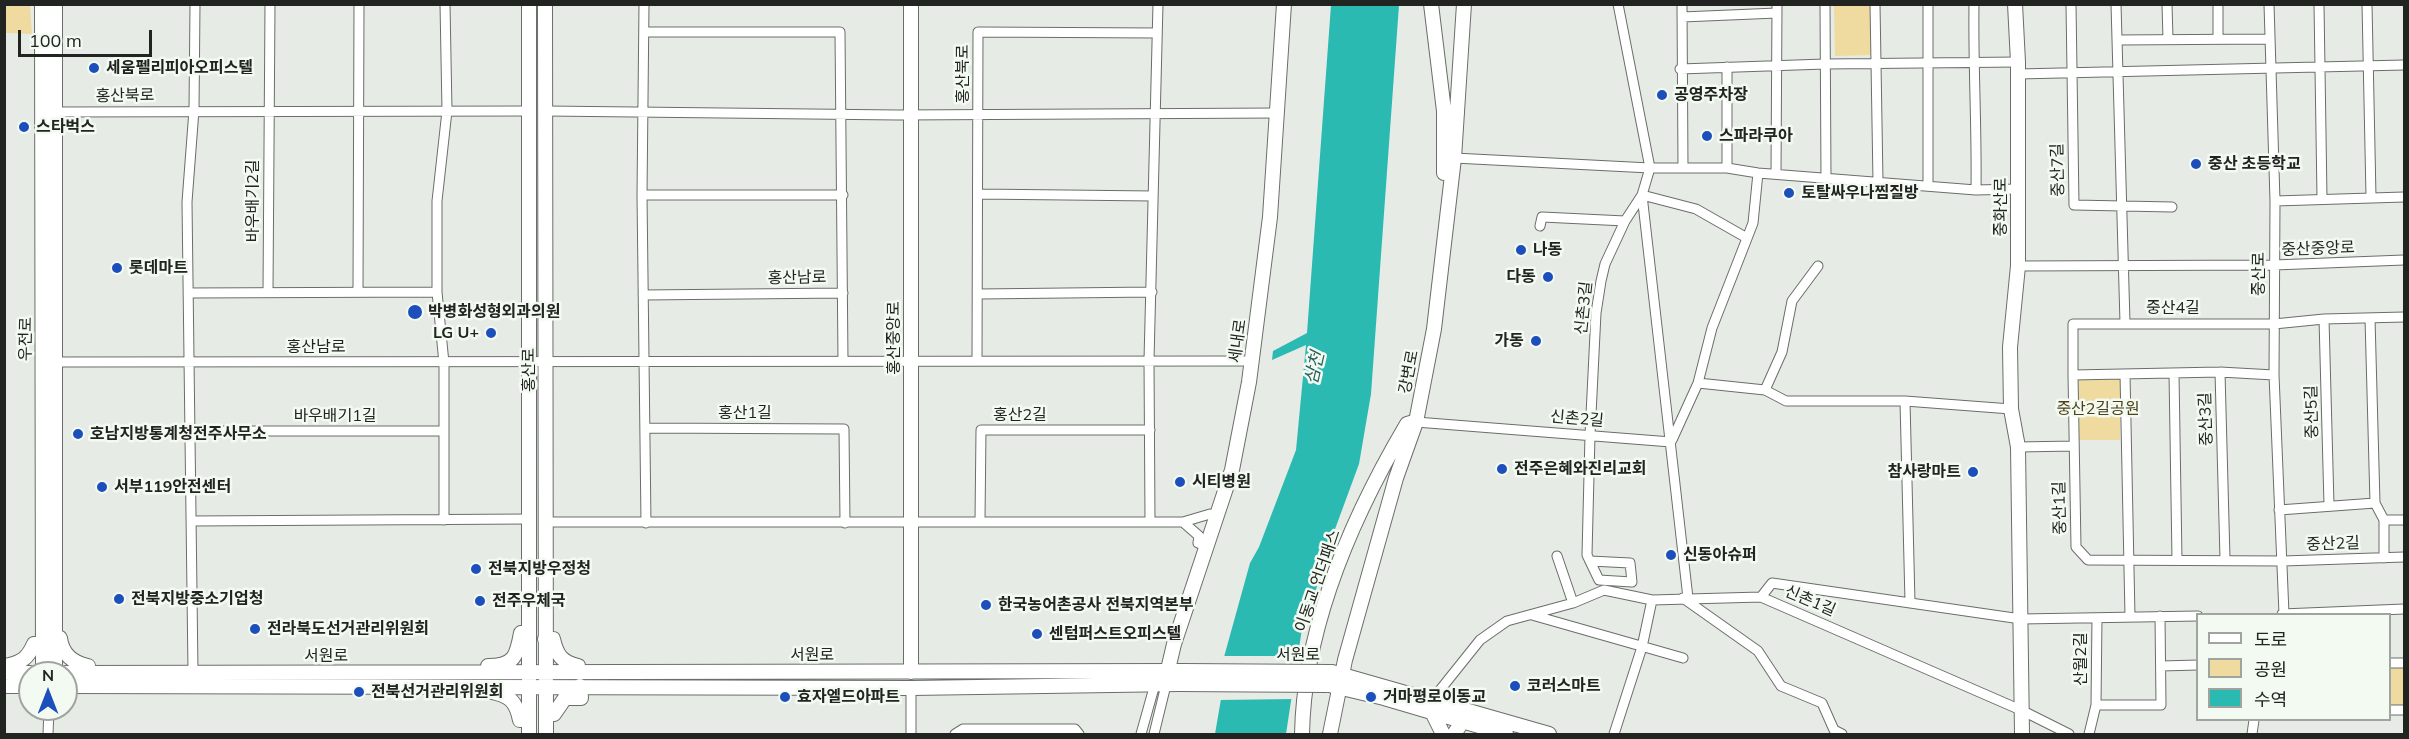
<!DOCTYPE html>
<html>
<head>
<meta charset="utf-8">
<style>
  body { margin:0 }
  #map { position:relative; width:2409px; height:739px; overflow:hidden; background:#e6ece5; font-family:Mulish,"Noto Sans KR",sans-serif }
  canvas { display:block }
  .frame { position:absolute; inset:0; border:6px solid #222421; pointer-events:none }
  .legend { position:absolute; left:2196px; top:613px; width:195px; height:108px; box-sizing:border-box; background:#f3faf2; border:2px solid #9fa49e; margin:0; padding:8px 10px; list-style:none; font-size:18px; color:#222421 }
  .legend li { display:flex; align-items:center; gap:12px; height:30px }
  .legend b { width:30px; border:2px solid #9fa49e }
  .north { position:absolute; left:18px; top:661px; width:60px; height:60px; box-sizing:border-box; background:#f3faf2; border:2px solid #9fa49e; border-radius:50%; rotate:0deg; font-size:16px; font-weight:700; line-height:24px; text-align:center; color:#222421 }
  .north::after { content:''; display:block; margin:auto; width:21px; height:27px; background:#1c4fbb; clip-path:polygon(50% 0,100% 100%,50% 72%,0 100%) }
  .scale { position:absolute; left:18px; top:30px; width:134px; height:27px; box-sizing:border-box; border:3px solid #222421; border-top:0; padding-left:8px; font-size:18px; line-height:21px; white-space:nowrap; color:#222421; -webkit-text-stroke:4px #f3faf2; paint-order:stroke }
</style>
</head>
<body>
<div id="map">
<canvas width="2409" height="739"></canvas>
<div class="frame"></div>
<ul class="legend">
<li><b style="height:8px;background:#fff"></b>도로</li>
<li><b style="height:16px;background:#efdaa0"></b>공원</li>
<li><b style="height:16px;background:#2abab2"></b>수역</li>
</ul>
<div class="north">N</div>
<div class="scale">100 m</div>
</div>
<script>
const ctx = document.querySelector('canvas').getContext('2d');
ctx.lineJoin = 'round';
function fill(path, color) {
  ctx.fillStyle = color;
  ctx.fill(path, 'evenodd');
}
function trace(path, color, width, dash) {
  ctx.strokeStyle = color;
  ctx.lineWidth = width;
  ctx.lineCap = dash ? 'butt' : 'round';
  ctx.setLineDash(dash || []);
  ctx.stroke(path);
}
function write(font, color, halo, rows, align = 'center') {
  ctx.font = font + ' Mulish,"Noto Sans KR",sans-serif';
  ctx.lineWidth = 5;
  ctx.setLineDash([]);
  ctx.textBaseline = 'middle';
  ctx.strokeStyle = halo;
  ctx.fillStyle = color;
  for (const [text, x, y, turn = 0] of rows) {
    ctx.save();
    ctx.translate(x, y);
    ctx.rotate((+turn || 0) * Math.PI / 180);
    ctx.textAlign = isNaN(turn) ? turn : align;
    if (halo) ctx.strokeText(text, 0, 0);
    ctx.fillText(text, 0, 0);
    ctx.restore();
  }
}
fill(new Path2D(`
  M5 4 30 5 32 34 5 33Z
  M1834 5H1872L1873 55 1835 56Z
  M2120 377V440H2077L2076 379Z
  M2390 668H2404V707H2390Z`), '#efdaa0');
fill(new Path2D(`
  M1331 5H1399L1371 394 1359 464 1324 559 1312 605 1303 622 1286 734H1215L1221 699 1224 657 1250 563 1259 547 1296 450 1306 345 1272 360 1273 351 1307 333Z`), '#2abab2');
fill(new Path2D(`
  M1221 656H1301L1294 699 1218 700Z`), '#e6ece5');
const street = new Path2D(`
  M644 4 642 195 646 523
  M1618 4 1650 168 1642 195 1688 598
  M1682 4 1683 168
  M1825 4 1826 178
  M1875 4 1878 182
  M1928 4V185
  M1974 4C1973 67 1977 128 1976 190
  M2071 4 2074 205 2172 207
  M2116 4 2125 323
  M2167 4 2168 39
  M2218 4V38
  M2269 4 2275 201 2274 375 2284 614
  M2319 4 2322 198
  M2367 4 2371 197
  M1682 17 1777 13
  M644 32H840L843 361
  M2117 40 2270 39
  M1727 67V168
  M1680 69 1825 64 2018 62
  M2018 74 2404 65
  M547 111 898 115 1278 113
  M56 112 529 111
  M1454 158 1650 168H1727L1758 173 1976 190 2017 189
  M1776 174 1777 4
  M978 194 1153 196
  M642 195H843
  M2275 201 2404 197
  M1540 226 1542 217 1625 221
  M1818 266 1792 301 1782 352 1765 390 1786 401H1905L2011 409
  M2018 266 2274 265 2404 260
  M268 292 270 4
  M358 292 359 4
  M188 293 437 292
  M979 294 1152 292
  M643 295 843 293
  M2370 318 2375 503 2384 520V558
  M2324 319 2329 505
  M977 360 978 32 1157 33
  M52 362 1253 361
  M2220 372 2225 559
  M2174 373 2177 560
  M2125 374 2130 617
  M2073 375V324H2274L2324 319 2404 317
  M2274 375 2220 372 2073 375 2076 547 2088 560 2283 561 2404 557
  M1698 383 1765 390
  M1905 401 1910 602
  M1416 422 1671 442
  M646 428 844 429 845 523
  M189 431H444
  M1672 440 1698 383 1712 328 1753 223 1758 173
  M2018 447 2074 446
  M2279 510 2375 503
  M444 520V363L437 292V201L447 111 445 4
  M980 520 981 430H1150
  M2384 520H2404
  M192 521 529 519
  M546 522H1183L1210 514 1218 516
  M1150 522 1149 360 1158 4
  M1183 522 1199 536 1198 543 1207 547
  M1557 556 1573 603
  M1590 561 1630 563 1632 582 1599 580 1587 555 1590 435 1596 313 1601 281 1605 264 1625 221 1642 195 1696 209 1747 238
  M1761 597 1772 583 2021 619 2198 616
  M1683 598 1758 651 1781 686 1822 703 1834 730 1842 734
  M2282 614 2404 609
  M1532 615 1683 658
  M2390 663H2404
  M2161 666 2198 665
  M193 671 187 202 194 110 195 4
  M911 688V734
  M1432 700 1480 640 1507 621 1573 603 1604 590 1652 600 1761 597 2023 711 2069 734
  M2096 705H2161L2160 616
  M2390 710H2404
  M48 734 49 709
  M955 734 963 729H1075L1079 734
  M1141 734 1155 684
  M1154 734 1166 685
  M1614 734 1642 647 1652 600
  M2089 734 2096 705 2097 618
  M2252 734 2254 720`);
const secondary = new Path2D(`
  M42 4 43 673
  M545 4 546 734
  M911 4V672
  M1431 4 1444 111 1457 113
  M2015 4 2018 62V266L2010 347 2011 409 2018 447 2022 734
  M1444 111V173L1452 172
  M55 639 60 638C62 654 73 663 88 666V673
  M545 639H553C557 656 562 662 578 666V670
  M488 666C515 666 517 655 521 633
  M4 672 30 673
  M9 672V665C23 662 28 657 34 644H42
  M1332 672 1549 734
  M55 673V4
  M66 673 1182 671
  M1166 678 1174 644 1232 470 1249 382 1270 217 1284 4
  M1329 685 1384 698 1506 734
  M4 686H30
  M66 686 911 688 1179 684
  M492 692C510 696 516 701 520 720H528
  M1430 708 1443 734
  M546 714H554L565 698H581L580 686
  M529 734V4
  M1302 734C1304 625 1352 517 1407 424L1414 422
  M1330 734 1345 660 1396 478 1416 422 1434 329 1454 158 1464 4
  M1454 734 1463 721`);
trace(street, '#696f68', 11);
trace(secondary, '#696f68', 16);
trace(street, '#fff', 9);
trace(secondary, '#fff', 14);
const secondaryBridge = new Path2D(`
  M1182 671 1330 672
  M1179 684 1327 685`);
trace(secondaryBridge, '#696f68', 16, []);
trace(secondaryBridge, '#fff', 14);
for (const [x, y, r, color] of [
  [94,68,6,"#1c4fbb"],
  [1662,95,6,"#1c4fbb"],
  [24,127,6,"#1c4fbb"],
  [1707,136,6,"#1c4fbb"],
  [2196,164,6,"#1c4fbb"],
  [1789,193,6,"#1c4fbb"],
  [1521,250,6,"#1c4fbb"],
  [117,268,6,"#1c4fbb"],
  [1548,277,6,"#1c4fbb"],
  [415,312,8,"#1c4fbb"],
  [491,333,6,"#1c4fbb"],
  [1536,341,6,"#1c4fbb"],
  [78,434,6,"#1c4fbb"],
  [1502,469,6,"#1c4fbb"],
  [1973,472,6,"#1c4fbb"],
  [1180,482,6,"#1c4fbb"],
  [102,487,6,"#1c4fbb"],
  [1671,555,6,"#1c4fbb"],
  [476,569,6,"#1c4fbb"],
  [119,599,6,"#1c4fbb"],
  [480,601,6,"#1c4fbb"],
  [986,605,6,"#1c4fbb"],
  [255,629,6,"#1c4fbb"],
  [1037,634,6,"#1c4fbb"],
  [1515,686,6,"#1c4fbb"],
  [359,692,6,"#1c4fbb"],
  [785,697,6,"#1c4fbb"],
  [1371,697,6,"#1c4fbb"]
]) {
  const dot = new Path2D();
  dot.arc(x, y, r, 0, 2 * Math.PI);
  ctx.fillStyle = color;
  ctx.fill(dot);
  trace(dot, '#f3faf2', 2);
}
write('bold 16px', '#222421', '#f3faf2', [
  ["세움펠리피아오피스텔",106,68],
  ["공영주차장",1674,95],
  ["스타벅스",36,127],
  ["스파라쿠아",1719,136],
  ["중산 초등학교",2208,164],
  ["토탈싸우나찜질방",1801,193],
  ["나동",1533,250],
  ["롯데마트",129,268],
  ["다동",1536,277,"right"],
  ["박병화성형외과의원",428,312],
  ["LG U+",479,333,"right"],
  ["가동",1524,341,"right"],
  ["호남지방통계청전주사무소",90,434],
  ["전주은혜와진리교회",1514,469],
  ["참사랑마트",1961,472,"right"],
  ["시티병원",1192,482],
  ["서부119안전센터",114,487],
  ["신동아슈퍼",1683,555],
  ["전북지방우정청",488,569],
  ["전북지방중소기업청",131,599],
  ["전주우체국",492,601],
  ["한국농어촌공사 전북지역본부",998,605],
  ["전라북도선거관리위원회",267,629],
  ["센텀퍼스트오피스텔",1049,634],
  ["코러스마트",1527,686],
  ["전북선거관리위원회",371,692],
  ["효자엘드아파트",797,697],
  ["거마평로이동교",1383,697]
], 'left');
write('16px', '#222421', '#f3faf2', [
  ["홍산북로",963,74,-90],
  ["홍산북로",125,96,-1],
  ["중산7길",2058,170,-91],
  ["바우배기2길",253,201,-90],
  ["중화산로",2001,207,-90],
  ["중산중앙로",2318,249,-2],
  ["중산로",2259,274,-90],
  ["홍산남로",797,278,-1],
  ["신촌3길",1584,308,-84],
  ["중산4길",2173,308],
  ["홍산중앙로",894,338,-90],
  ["우전로",26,339,-89],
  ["세내로",1238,341,-82],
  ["홍산남로",316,347],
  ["홍산로",529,370,-90],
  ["강변로",1409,372,-79],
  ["중산5길",2312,412,-91],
  ["홍산1길",745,413],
  ["홍산2길",1020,415],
  ["바우배기1길",335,416],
  ["신촌2길",1577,419,5],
  ["중산3길",2206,419,-92],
  ["중산1길",2060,508,-91],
  ["중산2길",2333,544,-2],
  ["이동교 언더패스",1318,581,-71],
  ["신촌1길",1810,601,23],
  ["서원로",812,655],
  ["서원로",1298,655],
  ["서원로",326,656],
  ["산월2길",2081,659,-90]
]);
write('16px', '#4e411a', '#f3faf2', [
  ["중산2길공원",2098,409]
]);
write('italic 18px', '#29605c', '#f3faf2', [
  ["삼천",1315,368,-77]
]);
</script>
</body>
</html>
